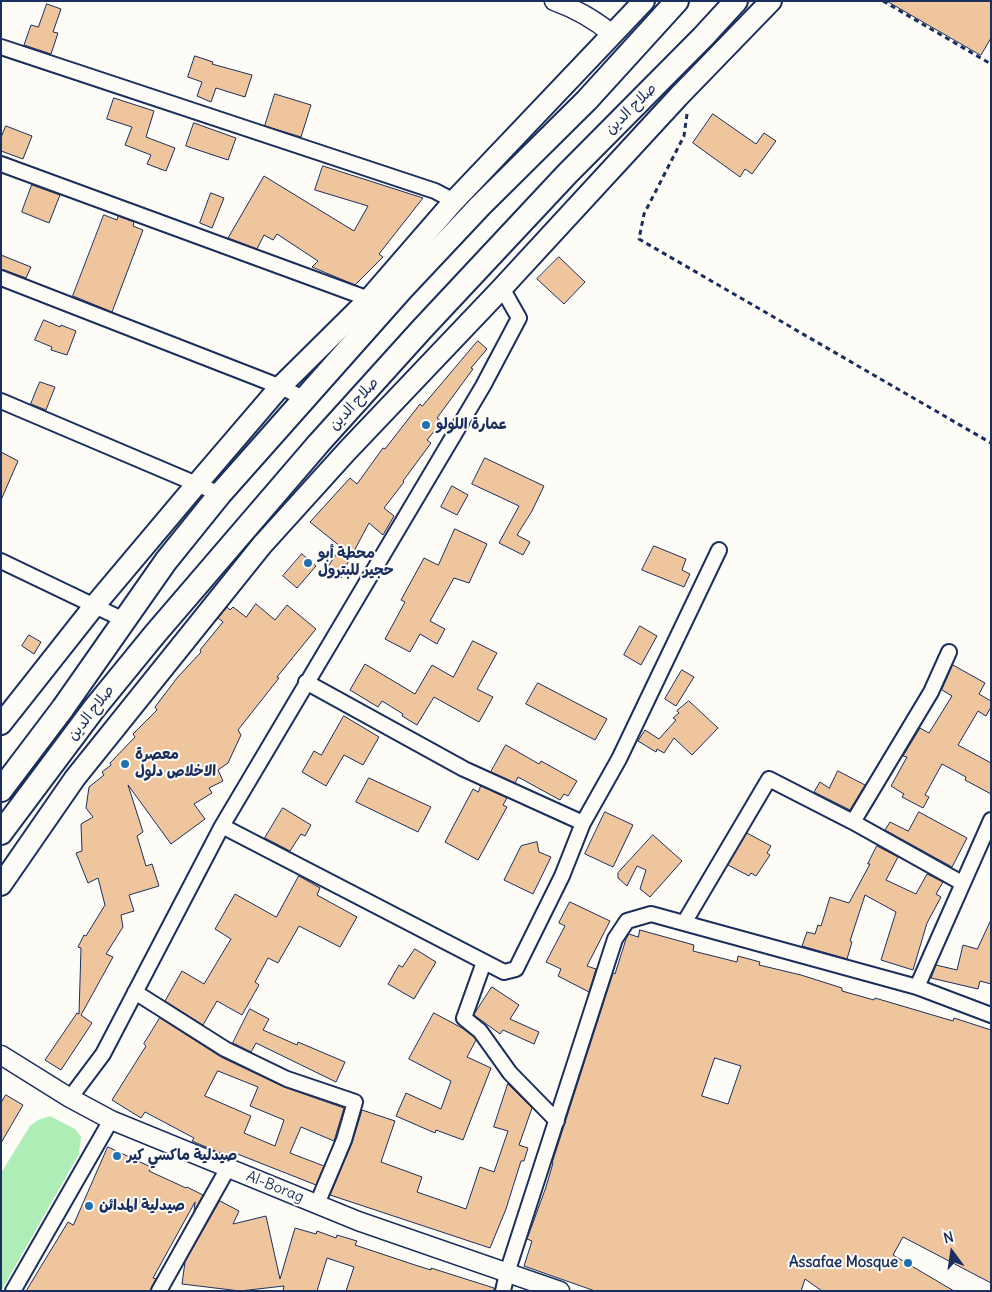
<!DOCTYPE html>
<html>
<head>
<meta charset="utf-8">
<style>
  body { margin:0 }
  #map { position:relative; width:992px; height:1292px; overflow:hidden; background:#fdfcf7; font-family:Delius,sans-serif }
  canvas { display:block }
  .frame { position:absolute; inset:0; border:2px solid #1b2f5e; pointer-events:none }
  .north { position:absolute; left:927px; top:1227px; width:50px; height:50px; -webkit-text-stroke:4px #fdfcf7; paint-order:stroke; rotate:346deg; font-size:14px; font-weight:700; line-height:20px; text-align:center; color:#1b2f5e }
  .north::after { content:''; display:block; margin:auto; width:18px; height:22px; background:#1b2f5e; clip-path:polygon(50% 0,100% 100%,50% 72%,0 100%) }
</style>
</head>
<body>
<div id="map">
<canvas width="992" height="1292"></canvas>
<div class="frame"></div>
<div class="north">N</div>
</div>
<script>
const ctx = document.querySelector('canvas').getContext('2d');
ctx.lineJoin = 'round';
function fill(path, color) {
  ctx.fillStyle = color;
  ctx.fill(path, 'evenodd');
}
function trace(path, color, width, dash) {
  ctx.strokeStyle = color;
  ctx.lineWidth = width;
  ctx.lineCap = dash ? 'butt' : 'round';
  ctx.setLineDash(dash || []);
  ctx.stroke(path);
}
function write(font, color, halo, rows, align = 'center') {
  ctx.font = font + ' Delius,"Playpen Sans Arabic",sans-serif';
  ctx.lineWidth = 4;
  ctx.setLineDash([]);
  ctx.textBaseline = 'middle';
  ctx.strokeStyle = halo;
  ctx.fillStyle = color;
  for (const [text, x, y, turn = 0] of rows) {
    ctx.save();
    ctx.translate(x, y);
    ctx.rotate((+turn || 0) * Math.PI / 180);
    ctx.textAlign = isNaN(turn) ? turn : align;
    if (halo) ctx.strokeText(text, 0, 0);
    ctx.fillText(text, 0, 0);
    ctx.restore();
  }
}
fill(new Path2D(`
  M50 1116 75 1129 81 1137 79 1154 1 1291V1173L30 1126 38 1120Z`), '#aeeeb6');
const building = new Path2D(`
  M887 1H991V38L981 55Z
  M47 4 61 9 53 32 58 33 51 54 24 45 31 25 38 27Z
  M195 56 213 62 212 64 252 75 245 97 216 88 211 102 197 96 202 82 188 77Z
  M275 94 311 105 301 137 265 126Z
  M114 98 154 111 146 137 175 148 166 171 147 164 151 155 125 145 132 127 107 119Z
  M713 114 756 144 764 133 776 141 752 174 745 169 740 177 693 143Z
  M194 123 236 138 228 160 186 146Z
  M6 126 32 136 23 159 1 151V138Z
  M323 166 423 198 379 254 383 257 355 285 312 267 318 261 277 234 273 240 264 235 257 249 228 238 264 176 354 231 368 206 315 190Z
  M32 185 60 195 49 223 22 212Z
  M211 193 224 198 212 228 200 223Z
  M104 215 117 220 118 216 134 222 133 226 143 230 112 312 73 296Z
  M1 255 31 267 26 278 1 269Z
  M559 257 585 282 564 304 537 279Z
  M44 320 60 327 61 325 76 331 67 355 51 350 52 347 35 340Z
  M478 341 487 349 471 368 473 369 437 418 442 422 427 440 431 443 403 481 404 482 384 508 394 516 383 535 369 523 346 566 349 568 341 578 327 568 341 547 310 522 350 478 357 484 383 448 385 449 420 404 422 406Z
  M40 382 55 387 46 410 31 404Z
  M1 452 18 461 1 500Z
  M485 458 544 486 532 511 517 535 530 542 523 555 499 543 519 506 472 484Z
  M452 486 468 495 457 515 441 507Z
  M455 529 487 544 469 583 454 578 430 621 445 629 437 644 420 634 410 652 385 639 405 602 401 600 424 558 438 565Z
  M654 546 686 559 682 570 690 574 684 587 642 570Z
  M302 554 316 566 297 588 283 576Z
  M256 604 275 620 287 605 316 629 277 677 279 678 238 730 241 735 228 763 218 770 223 781 209 788 212 793 194 804 205 819 171 844 128 785 143 832 137 836 146 866 152 864 159 886 129 895 134 911 121 915 123 927 106 954 113 957 81 1015 92 1023 61 1070 45 1060 77 1013 79 1014 81 948 78 947 84 935 86 936 105 905 98 878 88 883 76 853 82 851 81 824 93 817 86 808 89 787 104 775 102 772 111 765 110 763 135 737 133 734 157 710 155 707 177 678 201 652 200 650 223 622 218 618 227 607 230 610 233 607 246 617Z
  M640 626 657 636 641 665 624 655Z
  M29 635 41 642 34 654 22 646Z
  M473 641 497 653 477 689 493 697 479 722 434 697 417 725 402 716 403 714 382 701 378 707 350 690 365 664 415 694 432 665 453 677Z
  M953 665 985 683 979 694 991 701V707L986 716 978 711 958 745 991 763V794L965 780 966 777 942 764 925 795 929 797 923 808 902 797 904 794 891 786 907 757 903 756 920 728 929 733 952 696 942 690Z
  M682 670 694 677 676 706 665 699Z
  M538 683 607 719 595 740 526 704Z
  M689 701 718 728 692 755 674 738 664 753 657 749 656 752 638 741 645 730 659 739 676 720 673 718 679 713 677 711Z
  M344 716 379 737 363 765 344 755 326 786 302 772 314 751 321 755Z
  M506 745 539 764 541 761 577 781 568 796 564 794 560 800 518 777 515 783 491 772Z
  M838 771 865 785 850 810 814 792 820 782 829 788Z
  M369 778 431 807 418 832 356 802Z
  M481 786 507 798 503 805 507 807 478 860 445 842 473 789 478 792Z
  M283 808 311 825 305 836 301 834 290 851 265 838Z
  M605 812 633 825 613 867 585 854Z
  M919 812 967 838 952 867 885 830 890 822 908 831Z
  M747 833 771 846 767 853 770 855 756 876 751 873 749 876 728 865Z
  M653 835 682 861 650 897 640 889 646 870 637 866 627 886 618 878V873Z
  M537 842 539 852 551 857 533 894 504 880 521 846Z
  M877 846 898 857 886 880 916 894 927 874 943 882 936 894 941 897 927 923 913 970 881 960 896 912 865 895 850 941 852 942 847 959 802 946 807 932 815 934 818 925 821 926 830 897 849 903 870 864H868Z
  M299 876 320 888 317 895 357 917 340 947 299 926 278 963 268 958 255 982 259 985 242 1015 217 1001 203 1025 165 1001 182 971 204 984 231 939 215 929 235 894 276 917Z
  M570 902 610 921 587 966 596 969 589 992 558 976 561 969 546 962 565 926 559 923Z
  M991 920V984L980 981 978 989 931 978 936 965 957 970 963 945 977 949Z
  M640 930 694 945 693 951 737 962 738 956 760 962 759 965 801 975 842 988V991L874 1000 875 998 953 1021 954 1018 991 1030V1283L903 1237 893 1255 954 1291H822L805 1279 801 1291H595L524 1266 532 1241 527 1239 546 1187 553 1163H552L613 973 615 974 626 939 629 934 638 937ZM715 1058 741 1066 728 1104 702 1096Z
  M415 949 436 962 414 999 388 984 399 965 402 967Z
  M492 987 519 1005 510 1019 539 1032 534 1044 503 1030 500 1034 474 1015Z
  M250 1009 269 1019 263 1030 297 1045 298 1042 345 1062 336 1082 256 1043 251 1052 233 1043Z
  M434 1013 462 1028 474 1037 476 1040 467 1057 491 1068 463 1140 436 1130 435 1133 396 1116 406 1093 441 1109 451 1081 409 1059Z
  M160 1018 221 1057 284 1087 344 1108 334 1141 301 1127 290 1153 324 1166 316 1185 235 1153 232 1158 192 1141 194 1138 145 1112 141 1118 112 1100 146 1046 144 1044ZM218 1071 258 1087 250 1106 284 1120 275 1146 244 1133 251 1116 205 1096Z
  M508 1084 532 1108 519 1145 528 1148 524 1161H521L506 1209 490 1248 330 1195 352 1143 362 1110 395 1121 381 1162 422 1177 417 1192 466 1209 480 1167 494 1172 508 1131 494 1127Z
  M6 1095 23 1105 1 1143V1103Z
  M108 1147 151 1167 149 1171 186 1188 187 1187 203 1195 194 1212 195 1202 153 1278 156 1279 150 1291H26L68 1222 73 1225Z
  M220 1201 239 1211 233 1224 266 1216 280 1279 295 1228 316 1234 317 1231 336 1238 337 1235 357 1241 355 1245 415 1265 431 1270V1268L494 1288V1291H346L354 1267 327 1258 317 1291H283L284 1286 240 1291 182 1284 185 1262Z`);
fill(building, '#efc59e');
trace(building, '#1b2f5e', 1);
const minor = new Path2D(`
  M1 47 435 191 454 201
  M1 164 369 299
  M1 278 281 387 305 399
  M1 401 220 494
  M1 561 124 620
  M306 682 464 769 583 823
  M853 822 931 692 949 652
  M222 826 504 972 516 969 562 876 583 823 619 759 719 550
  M684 923 769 779 853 822 962 883
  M484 962 464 1018 480 1031 510 1073 557 1121
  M917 987 991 820
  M135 992 225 1049 287 1079 355 1102 344 1140 317 1204
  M70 1098 103 1054 222 826 483 386 519 318 502 288
  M13 1291 111 1120
  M159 1291 228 1168
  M503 1291 507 1273 615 939 627 921 651 914 917 987 991 1015`);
const tertiary = new Path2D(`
  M554 1C576 9 594 19 612 34
  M1 1055 70 1098 111 1120 358 1221 560 1291`);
const secondary = new Path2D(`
  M1 724 95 605 196 485 279 388 369 299 454 201 644 1
  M1 885 75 778 262 545 347 451 502 288 678 97 771 1`);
const trunk = new Path2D(`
  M1 790 63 708 166 561 220 494 402 289 480 206 587 100 677 1
  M1 833 93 710 155 634 319 443 422 329 567 174 703 37 736 1`);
trace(minor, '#1b2f5e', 18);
trace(tertiary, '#1b2f5e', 21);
trace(secondary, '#1b2f5e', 24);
trace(trunk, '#1b2f5e', 26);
trace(new Path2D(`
  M883 1 991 64
  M687 114 684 136 644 214 639 239 991 443`), '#1b2f5e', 3, [5, 4]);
trace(minor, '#fdfcf7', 14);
trace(tertiary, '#fdfcf7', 18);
trace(secondary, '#fdfcf7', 20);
trace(trunk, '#fdfcf7', 22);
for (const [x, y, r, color] of [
  [426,425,5,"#1f6fb2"],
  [308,563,5,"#1f6fb2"],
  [125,764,5,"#1f6fb2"],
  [117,1156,5,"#1f6fb2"],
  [89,1206,5,"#1f6fb2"],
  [908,1263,5,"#1f6fb2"]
]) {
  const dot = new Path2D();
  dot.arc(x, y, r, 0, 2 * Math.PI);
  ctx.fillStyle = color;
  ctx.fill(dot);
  trace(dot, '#fdfcf7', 2);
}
write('15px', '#1b2f5e', '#fdfcf7', [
  ["صلاح الدين",631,109,-45],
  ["صلاح الدين",354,404,-48],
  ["صلاح الدين",91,713,-52],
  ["Al-Borag",275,1187,22]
]);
write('bold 15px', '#1b2f5e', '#fdfcf7', [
  ["عمارة اللولو",436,425],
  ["محطة أبو",318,554],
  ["حجير للبترول",318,571],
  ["معصرة",135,755],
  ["الاخلاص دلول",135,772],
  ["صيدلية ماكسي كير",127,1156],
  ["صيدلية المدائن",99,1206],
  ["Assafae Mosque",898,1263,"right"]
], 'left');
</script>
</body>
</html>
